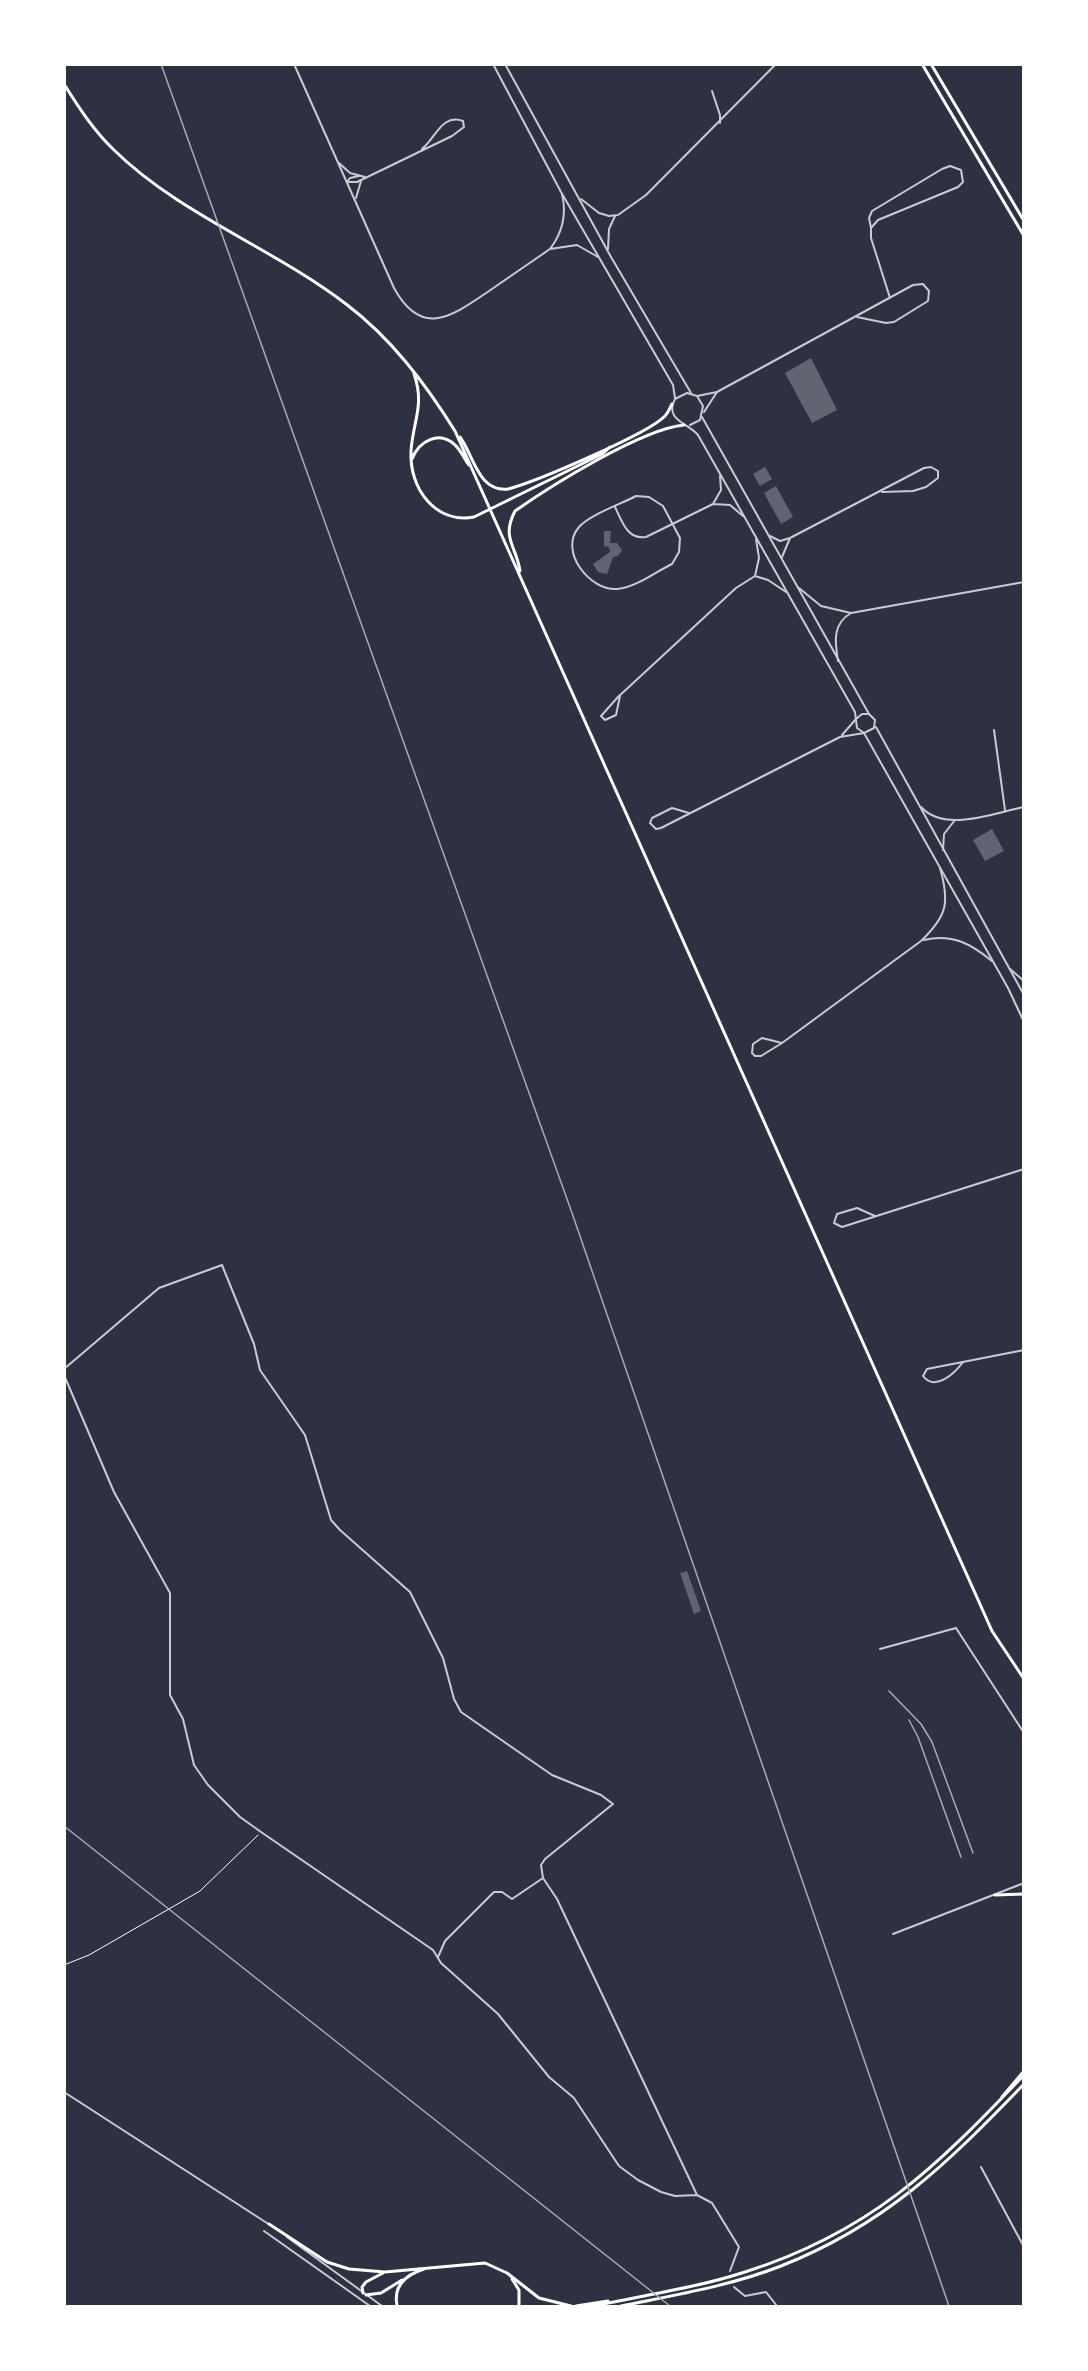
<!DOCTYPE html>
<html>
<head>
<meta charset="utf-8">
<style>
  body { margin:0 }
  #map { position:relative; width:1088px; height:2371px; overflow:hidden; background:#2d3142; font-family:"Exo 2",sans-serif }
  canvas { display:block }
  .frame { position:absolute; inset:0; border:66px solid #fff; pointer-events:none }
</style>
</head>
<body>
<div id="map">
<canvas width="1088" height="2371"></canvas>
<div class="frame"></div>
</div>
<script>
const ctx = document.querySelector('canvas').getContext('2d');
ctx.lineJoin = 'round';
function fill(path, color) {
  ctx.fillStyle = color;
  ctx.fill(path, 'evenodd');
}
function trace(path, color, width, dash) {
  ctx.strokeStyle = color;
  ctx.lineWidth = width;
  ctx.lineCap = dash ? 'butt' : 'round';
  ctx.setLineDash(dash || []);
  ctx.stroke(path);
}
fill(new Path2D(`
  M811 358 837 410 812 423 785 373Z
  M765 467 772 479 760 486 753 474Z
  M776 486 793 517 781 524 764 493Z
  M604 531H611L610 543H617L622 550 618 556 613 557 607 574 598 572 593 564 610 552 609 547 604 546Z
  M992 829 1004 851 985 861 973 840Z
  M687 1571 701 1611 694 1614 680 1573Z`), '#626471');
trace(new Path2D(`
  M64 1965 89 1955 200 1891 258 1835`), '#fff', 1);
trace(new Path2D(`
  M294 64 394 288C422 339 452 316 489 291 509 277 530 263 550 249 563 232 567 215 562 194
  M712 91 720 115V123
  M339 163 350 173 365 177
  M347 182H357L452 136 464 127 463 121C442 113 435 139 422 149
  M347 182 350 178 359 176
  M356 198 361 181
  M581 199 599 213 609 216 618 215 646 195 776 64
  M871 228 869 218 872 211 942 169 950 166 961 170 963 182 958 187 878 220 871 228V238L890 298
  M550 249 577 245 598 257
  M608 249 609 229 615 216
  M697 396 717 392 913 285 923 284 929 291 928 301 894 322 886 323 857 317
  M704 412 717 392
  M636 496 649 497 663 506 680 538 679 552 672 564C657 571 635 588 617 589 590 591 558 551 579 527 589 515 621 504 636 496Z
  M713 504 721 490 720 476
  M615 507C622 521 627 540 646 537L713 504 730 505 743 516
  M770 536 780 541 790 538 924 468 931 467 938 471V478L926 487 913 491 882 492
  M782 557 790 538
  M755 576 768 580 786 592
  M799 588 821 606 851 613 1024 582
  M838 661C835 642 832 624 851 613
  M620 696 616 715 605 720 601 716 618 697 736 588 755 576 759 558 756 539
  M994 730 1005 810
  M842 735 856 719
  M921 807C945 833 993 813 1024 807
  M689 813 672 808 652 818 650 823 656 829 661 828 840 737 864 733
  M943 850 944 834 955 820
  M924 940C952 933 971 944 992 961
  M1010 969 1024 981
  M782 1043 762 1038 753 1044 752 1053 755 1056H761L782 1043 921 941C947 916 950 903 940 868
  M875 1216 857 1208 837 1214 834 1223 842 1227 1024 1169
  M963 1362C955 1373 935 1392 923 1376L927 1369 1024 1350
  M64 1369 159 1288 222 1265 254 1344 260 1370 305 1435 331 1520 340 1530 410 1592 443 1658 454 1699 461 1712 552 1775 601 1795 613 1804 545 1859 541 1865 543 1878 512 1899 502 1892H494L445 1941 438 1957
  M64 1375 114 1492 170 1593V1695L183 1719 194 1765 208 1785 240 1817 261 1832 433 1950 441 1963 498 2014 549 2077 574 2098 619 2166 638 2180 661 2192 675 2196 697 2195 712 2203 739 2247 730 2271
  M880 1649 956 1628 1024 1733
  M543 1878 557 1899 697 2195
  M893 1934 1024 1883
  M981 2167 1024 2247
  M264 2231 370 2306
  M734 2287 745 2296 766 2292 777 2306`), '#caccd0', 2);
trace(new Path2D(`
  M493 64 561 192 673 385 675 398
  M505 64 611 257 691 393
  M702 417 869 714
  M690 425 700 420 703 406 697 396 687 393 675 399C664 420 688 423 698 435L855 712 857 728 864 733 874 728 875 720 869 714H862L856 719
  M876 727 1024 995
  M864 733 1008 988 1024 1022
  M64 2092 270 2225
  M287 2237 382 2306`), '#caccd0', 2);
trace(new Path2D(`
  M64 84C79 108 94 131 114 150 179 214 273 248 346 304 391 338 425 383 455 431L992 1631 1024 1679
  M414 374C425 405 413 421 411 451 409 488 435 524 474 517L602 454 610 447
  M460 437C474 456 478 492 508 489 535 482 648 434 665 416 668 413 670 408 672 404
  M412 459C419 441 439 430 455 445 461 450 464 459 469 465
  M520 571C516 545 501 538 515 511 552 485 642 429 684 425`), '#fff', 3);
trace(new Path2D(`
  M922 64 1024 236
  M931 64 1024 221
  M995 1895 1024 1894
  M1002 2097 1024 2071
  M269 2224 327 2262 349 2269 385 2272 485 2263 507 2273 539 2298 571 2306
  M512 2279 519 2290V2306
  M363 2293 362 2287 366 2282 383 2273
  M366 2295 381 2293 402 2280
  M397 2306C393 2286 405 2275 424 2269
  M576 2306 608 2301
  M594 2306C644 2295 696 2288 745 2272 871 2232 935 2168 1024 2075
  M621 2306C675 2295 730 2286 781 2266 885 2225 948 2163 1024 2084`), '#fff', 3);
trace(new Path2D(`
  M161 64 572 1213 949 2306
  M889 1691 921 1724 932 1742 973 1853
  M909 1720 918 1737 961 1857
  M64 1826 670 2306`), '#abadb3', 1.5);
</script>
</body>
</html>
